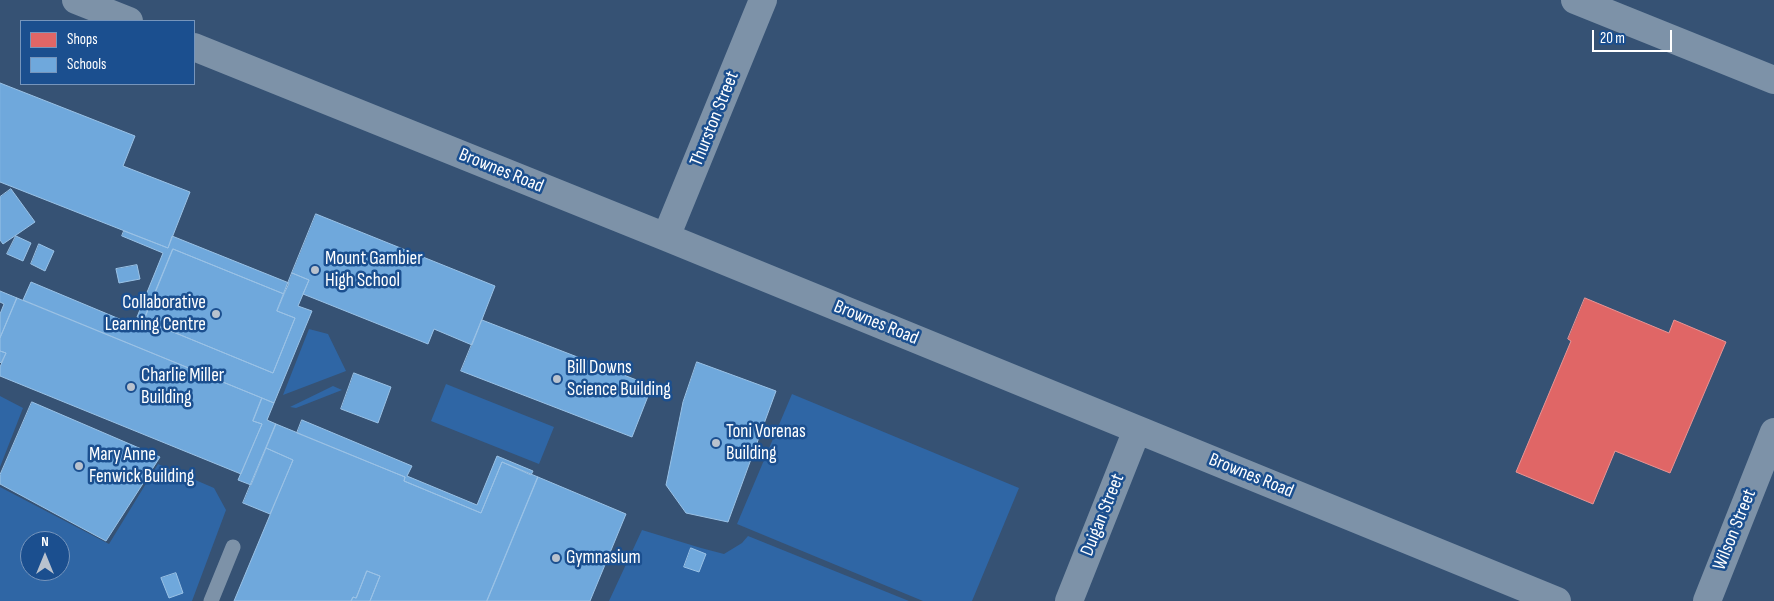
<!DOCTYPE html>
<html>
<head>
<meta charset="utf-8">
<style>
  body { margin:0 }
  #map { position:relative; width:1774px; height:601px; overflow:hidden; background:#365274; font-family:"Sofia Sans Condensed",sans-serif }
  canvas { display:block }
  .legend { position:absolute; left:20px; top:20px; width:175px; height:65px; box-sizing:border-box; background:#1b4f8f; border:1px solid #7695bc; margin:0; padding:6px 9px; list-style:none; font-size:15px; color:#fff }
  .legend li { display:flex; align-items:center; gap:10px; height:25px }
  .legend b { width:25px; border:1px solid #7695bc }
  .north { position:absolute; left:20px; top:531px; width:50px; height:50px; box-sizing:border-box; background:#1b4f8f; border:1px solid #7695bc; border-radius:50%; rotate:0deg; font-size:14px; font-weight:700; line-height:20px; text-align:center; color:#fff }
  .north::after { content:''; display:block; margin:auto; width:18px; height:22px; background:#b9c2ce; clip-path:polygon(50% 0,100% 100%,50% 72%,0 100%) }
  .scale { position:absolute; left:1592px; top:30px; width:80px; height:22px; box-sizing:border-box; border:2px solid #fff; border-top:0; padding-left:6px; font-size:15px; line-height:18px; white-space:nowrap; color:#fff; -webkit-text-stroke:4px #1b4f8f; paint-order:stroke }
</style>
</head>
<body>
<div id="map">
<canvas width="1774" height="601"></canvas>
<ul class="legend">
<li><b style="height:14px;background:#e06666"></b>Shops</li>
<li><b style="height:14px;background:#6fa8dc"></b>Schools</li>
</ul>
<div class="north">N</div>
<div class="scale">20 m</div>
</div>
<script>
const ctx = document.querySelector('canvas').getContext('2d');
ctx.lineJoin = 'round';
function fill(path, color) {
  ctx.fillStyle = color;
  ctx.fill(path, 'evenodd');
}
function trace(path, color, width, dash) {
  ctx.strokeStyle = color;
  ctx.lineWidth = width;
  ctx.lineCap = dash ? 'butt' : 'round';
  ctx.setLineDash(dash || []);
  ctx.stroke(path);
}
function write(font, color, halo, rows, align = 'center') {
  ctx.font = font + ' "Sofia Sans Condensed",sans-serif';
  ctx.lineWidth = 5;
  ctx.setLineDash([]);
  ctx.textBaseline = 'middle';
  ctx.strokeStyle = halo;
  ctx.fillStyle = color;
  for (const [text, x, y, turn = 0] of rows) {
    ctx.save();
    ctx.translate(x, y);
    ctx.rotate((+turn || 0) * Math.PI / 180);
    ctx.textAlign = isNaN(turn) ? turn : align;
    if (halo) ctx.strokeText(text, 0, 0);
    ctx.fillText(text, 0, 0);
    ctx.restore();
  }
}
fill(new Path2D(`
  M309 329 328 334 346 371 283 395Z
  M446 384 554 427 539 464 431 421Z
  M333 386 342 390 296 408 290 407Z
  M792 394 1019 488 972 601H923L737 524Z
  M0 396 23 408 0 467Z
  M158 464 214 488 226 510 192 601H0V487L109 544ZM30 541H60V571H30Z
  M642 530 701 548 724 554 742 543 748 536 909 601H609Z`), '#2f66a5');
const shops = new Path2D(`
  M1585 298 1669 333 1674 320 1726 342 1670 473 1615 451 1593 504 1516 472 1571 341 1568 339Z`);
fill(shops, '#e06666');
trace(shops, '#e99494', 1);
const schools = new Path2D(`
  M0 83 135 136 123 166 190 192 168 248 0 182Z
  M11 189 35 222 3 244 0 240V197Z
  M316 214 495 286 472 345 434 329 428 344 303 294 309 280 292 273Z
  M124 231 168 248 172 236 289 283 284 294 173 249 144 320 137 317 163 253 122 236Z
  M16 236 31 243 23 261 7 254Z
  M39 244 54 251 45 271 31 264Z
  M173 249 284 294 277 311 295 318 273 373 144 320Z
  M137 265 140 279 119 283 116 269Z
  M292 273 309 280 298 306 312 311 274 403 23 300 31 282 141 328 144 320 273 373 295 318 277 311Z
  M0 291 17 298 0 338V314L4 304 0 302Z
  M17 298 262 398 253 421 262 424 241 474 0 376V367L6 353 0 351V338Z
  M482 320 652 386 632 437 461 371Z
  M0 351 6 353 1 363 0 362Z
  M697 362 776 391 728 522 686 513 666 485 683 402Z
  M354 373 391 387 378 423 341 409Z
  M262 398 274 403 267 420 276 424 251 485 238 480 262 424 253 421Z
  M32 402 160 457 106 541 0 484V475Z
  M302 420 412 466 407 476 477 505 497 456 533 471 531 475 502 462 481 513 404 481 405 477 297 433Z
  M276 424 405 477 404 481 481 513 502 462 538 477 487 601H370L380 576 367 571 356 598 353 597 351 601H234L293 460 266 448Z
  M266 448 293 460 270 514 243 503Z
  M538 477 626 514 590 601H487Z
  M691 548 706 554 699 572 684 567Z
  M367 571 380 576 370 601H351L353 597 356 598Z
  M176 573 183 593 169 598 161 578Z`);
fill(schools, '#6fa8dc');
trace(schools, '#9ac2e6', 1);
trace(new Path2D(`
  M211 601 233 547`), '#7d92a8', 15);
trace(new Path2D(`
  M76 0 129 21
  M194 47 666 237 1557 601
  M666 237 763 0
  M1069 601 1137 430
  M1707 601 1774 432`), '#7d92a8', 28);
trace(new Path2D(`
  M1575 0 1774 80`), '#7d92a8', 28);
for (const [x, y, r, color] of [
  [315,270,5,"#b9c2ce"],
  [216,314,5,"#b9c2ce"],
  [557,379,5,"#b9c2ce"],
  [131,387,5,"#b9c2ce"],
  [716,443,5,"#b9c2ce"],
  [79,466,5,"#b9c2ce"],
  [556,558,5,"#b9c2ce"]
]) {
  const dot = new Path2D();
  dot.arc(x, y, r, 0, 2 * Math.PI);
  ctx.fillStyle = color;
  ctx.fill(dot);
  trace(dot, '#1b4f8f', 2);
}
write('19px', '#fff', '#1b4f8f', [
  ["Thurston Street",715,119,-68],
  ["Brownes Road",501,171,22],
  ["Brownes Road",876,323,22],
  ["Brownes Road",1251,476,22],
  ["Duigan Street",1103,515,-68],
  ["Wilson Street",1735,530,-68]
]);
write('19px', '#fff', '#1b4f8f', [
  ["Mount Gambier",325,259],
  ["High School",325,281],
  ["Collaborative",206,303,"right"],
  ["Learning Centre",206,325,"right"],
  ["Bill Downs",567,368],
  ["Science Building",567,390],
  ["Charlie Miller",141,376],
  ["Building",141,398],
  ["Toni Vorenas",726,432],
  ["Building",726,454],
  ["Mary Anne",89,455],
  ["Fenwick Building",89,477],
  ["Gymnasium",566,558]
], 'left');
</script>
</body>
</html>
